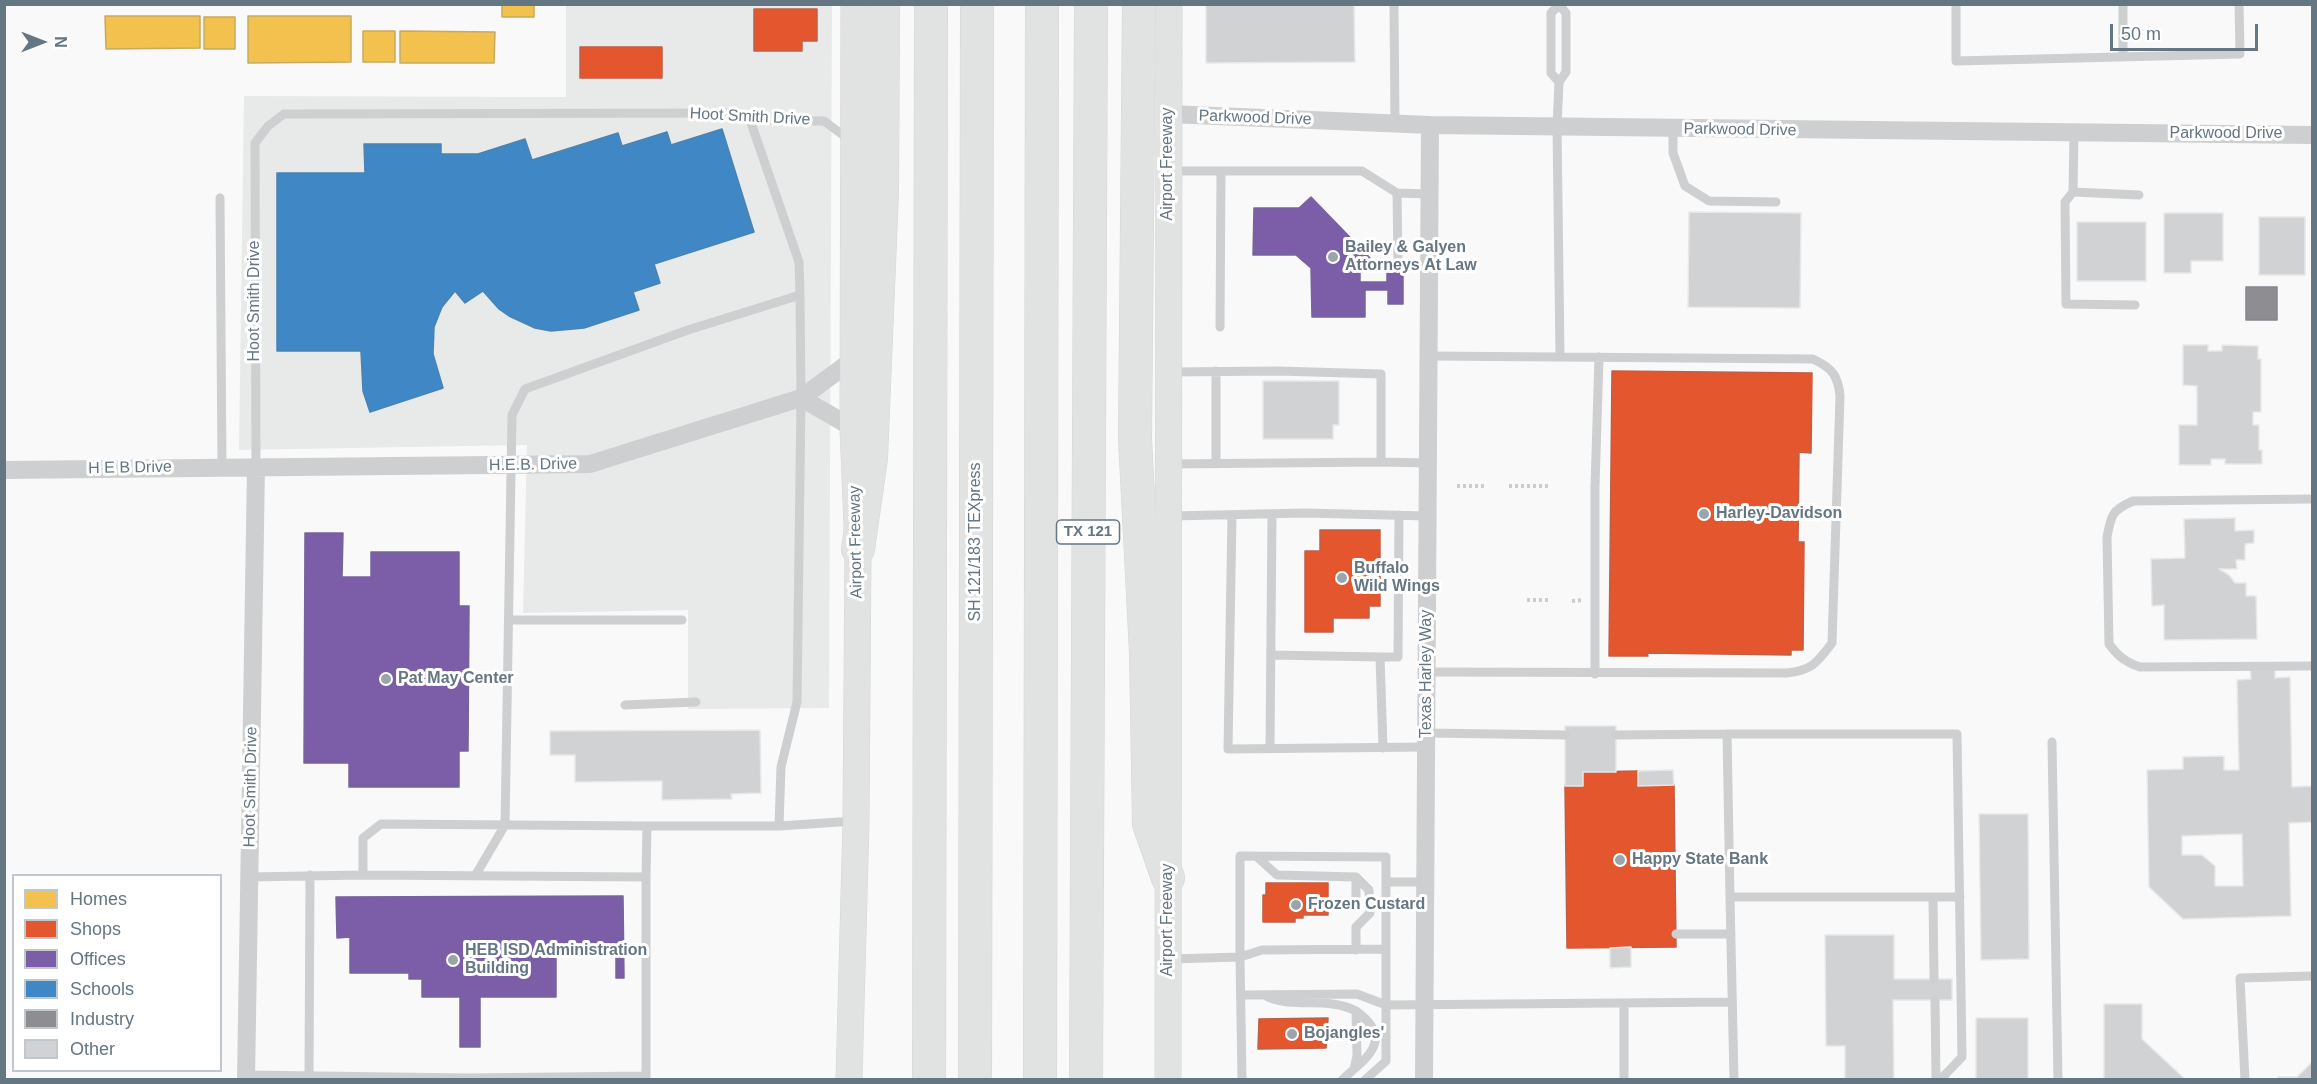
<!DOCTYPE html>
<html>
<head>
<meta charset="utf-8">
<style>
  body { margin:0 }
  #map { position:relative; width:2317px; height:1084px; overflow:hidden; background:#f9f9f9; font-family:Arial,sans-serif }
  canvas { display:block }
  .frame { position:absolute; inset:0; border:6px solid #657683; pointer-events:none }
  .legend { position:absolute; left:12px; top:874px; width:210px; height:198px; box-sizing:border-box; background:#fff; border:2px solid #c1c8cd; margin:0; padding:8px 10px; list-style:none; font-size:18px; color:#657683 }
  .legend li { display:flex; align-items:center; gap:12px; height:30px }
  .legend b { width:30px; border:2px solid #c1c8cd }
  .north { position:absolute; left:12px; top:12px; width:60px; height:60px; -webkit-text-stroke:4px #fff; paint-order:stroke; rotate:90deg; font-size:16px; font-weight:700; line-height:24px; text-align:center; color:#657683 }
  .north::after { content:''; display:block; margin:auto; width:21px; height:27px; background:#657683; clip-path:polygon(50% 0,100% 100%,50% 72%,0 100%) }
  .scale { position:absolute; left:2110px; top:24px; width:148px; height:27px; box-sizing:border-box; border:3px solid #657683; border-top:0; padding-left:8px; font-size:18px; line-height:21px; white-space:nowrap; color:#657683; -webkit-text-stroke:4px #fff; paint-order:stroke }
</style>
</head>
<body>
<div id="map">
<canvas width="2317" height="1084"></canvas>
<div class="frame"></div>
<ul class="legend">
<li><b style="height:16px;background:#f2c14e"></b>Homes</li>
<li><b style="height:16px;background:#e4572e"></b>Shops</li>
<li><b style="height:16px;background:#7b5ea7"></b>Offices</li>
<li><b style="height:16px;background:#3f88c5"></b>Schools</li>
<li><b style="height:16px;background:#8d8d92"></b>Industry</li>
<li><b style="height:16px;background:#d0d2d3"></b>Other</li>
</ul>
<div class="north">N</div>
<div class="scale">50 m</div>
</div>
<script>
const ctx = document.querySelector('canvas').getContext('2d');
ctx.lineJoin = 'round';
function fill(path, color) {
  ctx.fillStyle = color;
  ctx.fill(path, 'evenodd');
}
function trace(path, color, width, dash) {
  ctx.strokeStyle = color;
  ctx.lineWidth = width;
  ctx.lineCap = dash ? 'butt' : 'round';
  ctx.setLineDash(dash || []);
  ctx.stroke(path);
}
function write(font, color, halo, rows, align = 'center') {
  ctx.font = font + ' Arial,sans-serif';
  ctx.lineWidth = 6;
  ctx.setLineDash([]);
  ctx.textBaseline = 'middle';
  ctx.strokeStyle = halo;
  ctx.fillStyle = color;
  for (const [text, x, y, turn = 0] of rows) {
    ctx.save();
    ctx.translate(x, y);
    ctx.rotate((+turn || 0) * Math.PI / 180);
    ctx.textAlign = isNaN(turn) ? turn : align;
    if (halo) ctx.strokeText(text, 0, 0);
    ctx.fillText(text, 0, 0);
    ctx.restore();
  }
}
fill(new Path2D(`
  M566 5H832L829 708 688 709V610L523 613 527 445 239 450 244 96 566 97Z`), '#e8e9e9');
const homes = new Path2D(`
  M502 4H534V17H502Z
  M105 16H200V48L106 49Z
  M248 16H351V62L248 63Z
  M204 17H235V49H204Z
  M363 31H395V62H363Z
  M400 31 495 32 494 63H400Z`);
fill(homes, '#f2c14e');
trace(homes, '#c8aa5e', 1.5);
const shops = new Path2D(`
  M754 9H817V41H802V51H754Z
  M580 47H662V78H580Z
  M1612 371 1812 373 1811 453 1799 452 1798 542H1804L1803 650H1791V655L1647 653 1648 656H1609Z
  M1320 530H1380V606H1369V618H1333V632H1305V551H1320Z
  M1638 771V786L1674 785 1676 947 1567 948 1565 786H1583V772Z
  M1266 883H1328V915H1303V918H1295V922H1263V895H1266Z
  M1328 1018 1326 1048 1258 1049 1259 1019Z`);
fill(shops, '#e4572e');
trace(shops, '#be6048', 1.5);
const offices = new Path2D(`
  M1311 197 1370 258 1360 267V282H1387V271H1403V304H1388V290H1365V317H1312L1311 268 1296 255H1253L1254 208H1299Z
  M305 533H343L342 577H371V552H459V606H469L468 751H459V787H349V763H304Z
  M623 896 624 978H616V947H556V997H480V1047H460V997H422V979H409V973H350V937L337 938 336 897Z`);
fill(offices, '#7b5ea7');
trace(offices, '#74659c', 1.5);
const schools = new Path2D(`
  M722 129 754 232 654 264 660 283 633 292 639 310 584 328 551 331 535 328 509 316 499 309 483 291 465 303 455 291 442 307 434 327 433 354 443 388 370 412 363 391 361 351H277V173H365L364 144H441V154H478L525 139 532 160 618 133 622 146 667 132 671 145Z`);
fill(schools, '#3f88c5');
trace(schools, '#4a83b1', 1.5);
const industry = new Path2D(`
  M2246 287H2277V320H2246Z`);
fill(industry, '#8d8d92');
trace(industry, '#81868e', 1.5);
const building = new Path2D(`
  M1206 4H1354L1355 62 1206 63Z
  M1689 212 1801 213 1800 308 1688 307Z
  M2164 213H2223V261H2191V273H2164Z
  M2259 217H2305V275H2259Z
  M2077 222H2146V281H2077Z
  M2183 345H2208V351H2222V345L2258 346V359H2261V412H2253V425H2259V450H2262V464H2225V459H2211V465H2179V425H2197V386L2183 385Z
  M1263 381H1339V425H1333V439H1263Z
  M2235 518V531L2254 530V543L2245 544V560H2236L2237 569H2219L2229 575 2235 583H2246V596H2256L2257 639 2164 640V605L2152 606 2151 559 2185 558 2184 519Z
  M2275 667V678L2290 677 2292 787 2312 786V822L2289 823 2291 916 2183 919 2149 887 2147 770 2183 769V757L2224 756V770H2239L2237 680 2251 679 2250 668ZM2242 834 2243 886H2215V866L2202 855H2182V836Z
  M1565 726H1616V772H1583V786H1565Z
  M760 730 761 793 731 794 732 799 662 800V781L575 782V755H550V731Z
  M1673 770 1674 785 1638 786V771Z
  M1979 814H2028L2029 959 1981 960Z
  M1825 935H1894V979H1952V1000H1893L1894 1080H1845V1046H1826Z
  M1631 947V967L1610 968V948Z
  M2104 1004H2142V1039L2186 1080H2104Z
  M1976 1018H2028V1080H1976Z
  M2312 1062V1080H2278V1077H2297Z`);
fill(building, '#d0d2d3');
trace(building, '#e8e8e8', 1.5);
const secondary = new Path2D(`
  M849 1080 856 821 858 549 853 428 854 4
  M1168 1080 1169 4`);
const highway = new Path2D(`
  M1139 4 1135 438 1146 653 1149 824 1168 878
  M858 549 871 458 882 191 883 4
  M929 1080 931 4
  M975 1080 977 4
  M1040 1080 1042 4
  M1086 1080 1091 4`);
trace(secondary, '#d5d6d7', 27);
trace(highway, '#d5d6d6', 34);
trace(new Path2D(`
  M1457 486H1486
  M1509 486H1551
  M1527 600H1550
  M1572 601 1583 600`), '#cbcccd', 4, [3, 3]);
trace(new Path2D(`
  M1394 4 1395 124
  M1956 4V61L2240 54 2239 4
  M2123 4V57
  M1559 82 1551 73V13L1559 5 1566 13V72L1559 82 1557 127 1560 356
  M750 120 799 262 800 295 801 398 797 702 781 767 779 826
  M1673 129V153L1685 186 1709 201 1776 202
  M2074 133 2073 192 2139 195
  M1171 171H1362L1397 193 1430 194
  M2073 192 2065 202 2066 304 2135 305
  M1397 193 1398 264
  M220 198 222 467
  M1220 327 1221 171
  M1216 371V464
  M1169 372 1278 371 1381 374V462L1170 464
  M1381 462 1428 463
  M256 467 255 143 268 126 284 114 733 113 750 120 824 121 851 141
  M2312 499 2133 501C2112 510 2111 515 2107 537L2109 644C2118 656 2125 662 2140 667L2312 666
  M1232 515 1228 749 1427 747
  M1172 516 1305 513 1428 516
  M510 620H682
  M1271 655 1380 657
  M1427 672 1787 673C1812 670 1817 663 1832 643L1840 396C1838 375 1832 368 1813 359L1429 356
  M1595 674V487L1599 357
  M625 705 696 702
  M1427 733 1565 735
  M1616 735 1727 734
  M2052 742 2058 1080
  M1270 748 1272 514
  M1383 748 1380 657H1398L1399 515
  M381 824 647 826 646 877 363 875V838Z
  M647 826H779L854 821
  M1257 857 1277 875 1356 877 1369 890 1370 913 1356 927V950
  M475 876 505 825 512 415 525 389 688 330 800 295
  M249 877 363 875
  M1356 877V896
  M1386 882V949L1262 950 1240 957V856L1386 857V882H1425
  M1730 897 1727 734H1957L1962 1057 1940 1080
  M1933 897 1934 979
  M1676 934H1731
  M1170 959 1240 957 1242 1080
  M1242 995 1357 994 1386 1005 1732 1002
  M1268 997C1296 1009 1327 996 1356 1011L1357 1056 1354 1069 1342 1080
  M1935 1000 1936 1080
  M1624 1003V1080
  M1354 1069C1379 1049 1385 1032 1356 1011
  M246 1075 467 1078 646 1076
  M309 1076 310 875
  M646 1080V877
  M1365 1080 1386 1061V949
  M1734 1080 1730 897H1960
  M2245 1080 2240 978 2312 976`), '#cecfd0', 9);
trace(new Path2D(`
  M1169 114 1430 125 2312 135
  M801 398 853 428
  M4 470 590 464 801 398 854 359
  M246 1080 256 467
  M1424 1080 1430 125`), '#cecfd0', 18);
trace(secondary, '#e1e2e2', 26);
trace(highway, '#e1e2e2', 33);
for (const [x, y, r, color] of [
  [1333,257,6,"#99a4ac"],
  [1704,514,6,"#99a4ac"],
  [1342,578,6,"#99a4ac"],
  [386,679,6,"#99a4ac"],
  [1620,860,6,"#99a4ac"],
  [1296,905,6,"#99a4ac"],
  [453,960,6,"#99a4ac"],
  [1292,1034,6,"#99a4ac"]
]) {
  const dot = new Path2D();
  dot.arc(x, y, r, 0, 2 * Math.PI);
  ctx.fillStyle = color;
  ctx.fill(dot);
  trace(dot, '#fff', 2);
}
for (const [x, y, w] of [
  [1088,532,63]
]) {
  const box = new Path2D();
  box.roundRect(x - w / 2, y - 12, w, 24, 4.5);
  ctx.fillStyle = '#fff';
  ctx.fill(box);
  trace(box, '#657683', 1.5);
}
write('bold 15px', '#657683', null, [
  ["TX 121",1088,532]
]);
write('16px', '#657683', '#fff', [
  ["Hoot Smith Drive",750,117,3],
  ["Parkwood Drive",1255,118,2],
  ["Parkwood Drive",1740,130,1],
  ["Parkwood Drive",2226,134],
  ["Airport Freeway",1168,164,-90],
  ["Hoot Smith Drive",255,301,-90],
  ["H.E.B. Drive",533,465,-1],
  ["H E B Drive",130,468,-1],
  ["Airport Freeway",856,542,-91],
  ["SH 121/183 TEXpress",976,542,-90],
  ["Texas Harley Way",1427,674,-90],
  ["Hoot Smith Drive",251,787,-89],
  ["Airport Freeway",1168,920,-90]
]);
write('bold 16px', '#657683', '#fff', [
  ["Bailey & Galyen",1345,248],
  ["Attorneys At Law",1345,266],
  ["Harley-Davidson",1716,514],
  ["Buffalo",1354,569],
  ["Wild Wings",1354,587],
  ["Pat May Center",398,679],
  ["Happy State Bank",1632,860],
  ["Frozen Custard",1308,905],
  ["HEB ISD Administration",465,951],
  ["Building",465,969],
  ["Bojangles'",1304,1034]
], 'left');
</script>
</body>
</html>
